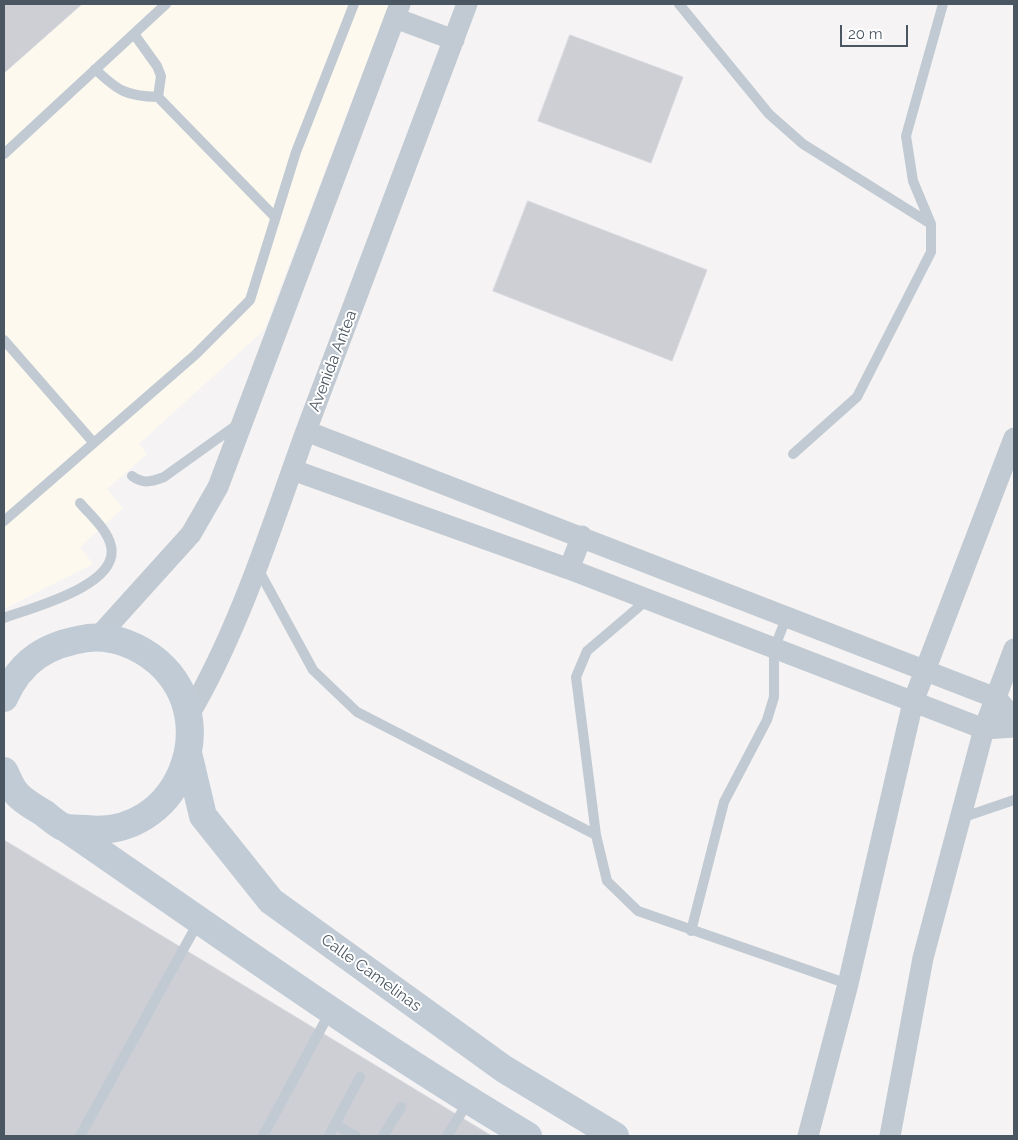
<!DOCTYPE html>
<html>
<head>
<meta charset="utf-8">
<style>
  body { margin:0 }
  #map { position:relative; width:1018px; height:1140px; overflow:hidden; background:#f5f3f3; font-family:Raleway,sans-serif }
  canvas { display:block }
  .frame { position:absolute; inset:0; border:5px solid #4a5661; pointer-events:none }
  .scale { position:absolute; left:840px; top:25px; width:68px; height:22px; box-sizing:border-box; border:2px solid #4a5661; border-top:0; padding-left:6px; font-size:15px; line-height:18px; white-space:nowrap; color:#4a5661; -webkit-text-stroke:4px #fff; paint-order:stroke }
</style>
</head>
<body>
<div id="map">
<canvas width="1018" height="1140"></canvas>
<div class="frame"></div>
<div class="scale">20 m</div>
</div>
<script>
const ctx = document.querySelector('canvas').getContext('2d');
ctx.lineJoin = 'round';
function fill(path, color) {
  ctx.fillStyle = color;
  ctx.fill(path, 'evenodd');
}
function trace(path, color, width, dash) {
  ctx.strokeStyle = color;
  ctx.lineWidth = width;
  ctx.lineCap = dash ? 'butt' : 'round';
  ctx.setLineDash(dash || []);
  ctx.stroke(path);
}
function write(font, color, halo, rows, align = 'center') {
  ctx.font = font + ' Raleway,sans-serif';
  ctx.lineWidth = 4;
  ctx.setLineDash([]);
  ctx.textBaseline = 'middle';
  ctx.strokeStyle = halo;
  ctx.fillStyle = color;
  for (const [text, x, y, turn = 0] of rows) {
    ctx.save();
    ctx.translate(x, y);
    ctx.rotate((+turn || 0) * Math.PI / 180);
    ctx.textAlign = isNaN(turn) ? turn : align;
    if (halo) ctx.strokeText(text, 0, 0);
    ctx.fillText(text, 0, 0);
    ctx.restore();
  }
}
fill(new Path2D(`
  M4 4H389L264 330 139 444 147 454 107 489 123 508 80 547 93 564 4 609Z`), '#fdf9ef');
const building = new Path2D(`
  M4 4H82L4 73Z
  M570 35 683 77 651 163 538 121Z
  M528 201 707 270 672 361 493 291Z
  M4 840 492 1136H4Z`);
fill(building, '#cdcfd5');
trace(building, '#d7d9de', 1);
trace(new Path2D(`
  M679 4 769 114 803 144 931 224
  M134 34 157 66 161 76 158 97
  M95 69C118 91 126 96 158 97L274 216
  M4 154 166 4
  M4 340 93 442
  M793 454 857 397 931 252V224L913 181 906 136 943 4
  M132 476C143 484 151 482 164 477L238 424
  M4 521 195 355 250 300 296 152 354 4
  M258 569 313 670 357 712 596 835
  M647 600 587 651 576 677 596 835 607 881 638 911 848 984
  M4 618C30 608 120 586 111 546 107 529 91 516 80 503
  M961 818 1014 800
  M691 931 724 802 767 720 774 697V649L787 616
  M335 1124 360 1077
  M80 1136 199 921
  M263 1136 330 1012
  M329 1136 335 1124 356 1136
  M383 1136 401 1107
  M447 1136 468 1102`), '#c1cad2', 10);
trace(new Path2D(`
  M395 18 454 40
  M306 431 996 698 1014 718
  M293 470 569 569 984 729 1014 727
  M569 569 582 536
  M98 637 191 534 218 487 400 4
  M189 715C241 626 271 527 306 431 359 288 414 146 467 4
  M808 1136 848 984 913 702 1014 438
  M890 1136 923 958 984 729 1014 649`), '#c1cad2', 21);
trace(new Path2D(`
  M4 698C21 660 47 644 88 638 113 635 139 646 158 662 226 722 177 840 86 829 79 829 70 829 63 827 57 824 50 818 45 814 36 808 24 802 17 794 11 788 8 778 4 771
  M189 757 203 816 271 901 504 1069 615 1136
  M64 827C217 932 368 1041 528 1136`), '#c1cbd6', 28);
write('16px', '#4a5661', '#fff', [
  ["Avenida Antea",333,361,-69],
  ["Calle Camelinas",371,973,36]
]);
</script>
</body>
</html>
